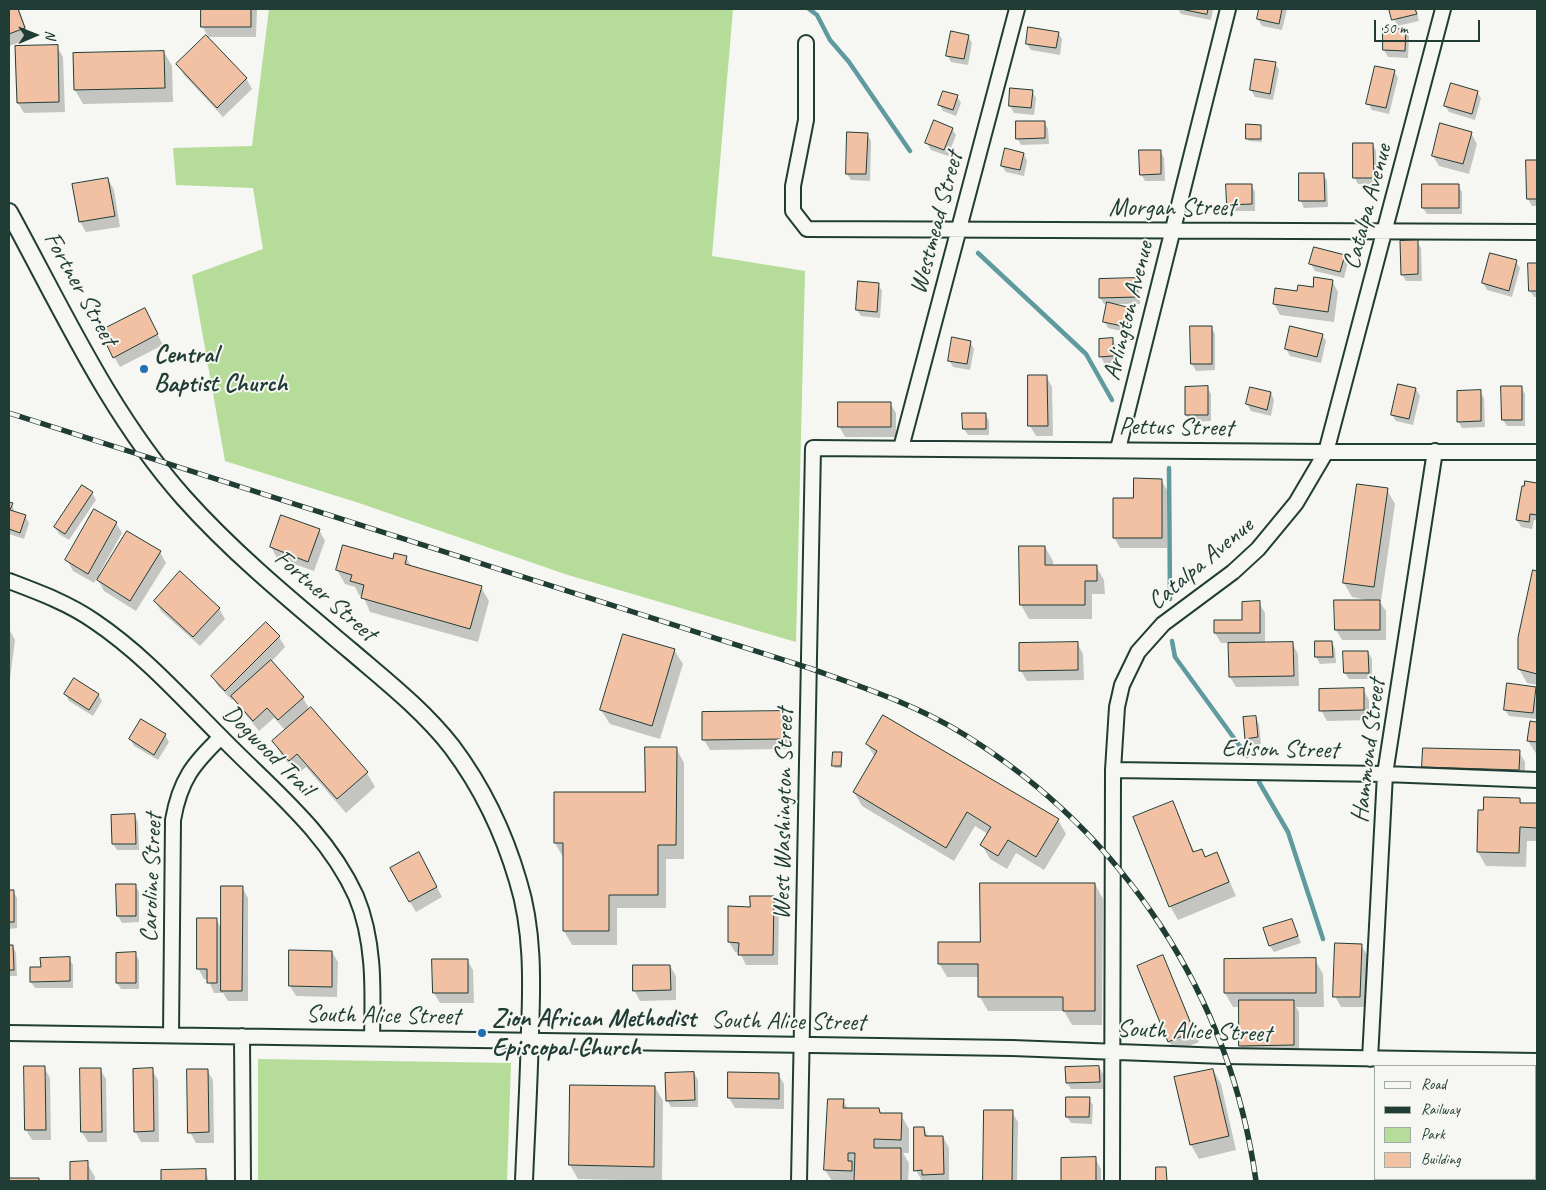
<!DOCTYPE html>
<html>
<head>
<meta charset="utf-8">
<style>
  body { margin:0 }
  #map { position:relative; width:1546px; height:1190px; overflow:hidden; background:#f6f6f2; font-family:Caveat,sans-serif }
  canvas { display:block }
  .frame { position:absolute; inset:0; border:10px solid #1f3d34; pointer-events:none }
  .legend { position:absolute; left:1374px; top:1065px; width:162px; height:115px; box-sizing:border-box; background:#f6f6f2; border:1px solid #a0aca6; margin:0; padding:6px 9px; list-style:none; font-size:15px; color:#1f3d34 }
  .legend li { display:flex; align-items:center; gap:10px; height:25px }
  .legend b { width:25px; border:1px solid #a0aca6 }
  .north { position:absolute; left:10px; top:10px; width:50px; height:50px; -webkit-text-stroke:4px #f6f6f2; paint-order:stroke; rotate:89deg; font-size:14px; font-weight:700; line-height:20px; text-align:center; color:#1f3d34 }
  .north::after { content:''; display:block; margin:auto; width:18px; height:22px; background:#1f3d34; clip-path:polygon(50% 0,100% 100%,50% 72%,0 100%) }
  .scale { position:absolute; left:1374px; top:20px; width:106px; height:22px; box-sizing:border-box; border:2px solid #1f3d34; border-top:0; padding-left:6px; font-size:15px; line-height:18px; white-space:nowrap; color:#1f3d34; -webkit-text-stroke:4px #f6f6f2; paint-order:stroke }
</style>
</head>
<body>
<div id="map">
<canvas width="1546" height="1190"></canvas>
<div class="frame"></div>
<ul class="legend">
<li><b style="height:6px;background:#f6f6f2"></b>Road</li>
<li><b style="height:6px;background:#1f3d34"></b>Railway</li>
<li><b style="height:14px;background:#b5dc98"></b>Park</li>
<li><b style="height:14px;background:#f2c1a3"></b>Building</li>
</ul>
<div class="north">N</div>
<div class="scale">50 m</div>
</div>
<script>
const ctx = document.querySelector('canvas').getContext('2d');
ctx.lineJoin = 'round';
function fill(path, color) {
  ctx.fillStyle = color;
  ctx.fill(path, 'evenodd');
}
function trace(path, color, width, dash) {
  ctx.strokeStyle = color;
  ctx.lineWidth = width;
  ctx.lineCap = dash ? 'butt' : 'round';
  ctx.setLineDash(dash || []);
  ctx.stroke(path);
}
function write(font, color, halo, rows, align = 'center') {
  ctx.font = font + ' Caveat,sans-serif';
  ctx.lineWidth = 4;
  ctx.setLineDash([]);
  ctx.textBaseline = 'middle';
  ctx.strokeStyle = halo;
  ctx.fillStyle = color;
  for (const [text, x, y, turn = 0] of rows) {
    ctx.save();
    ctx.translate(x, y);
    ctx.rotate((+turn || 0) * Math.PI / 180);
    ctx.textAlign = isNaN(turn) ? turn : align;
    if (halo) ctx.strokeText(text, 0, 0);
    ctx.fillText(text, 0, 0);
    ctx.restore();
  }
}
fill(new Path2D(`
  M269 9H733L712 256 805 271 796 642 568 575 359 503 225 461 192 275 263 249 253 188 176 185 173 148 252 146Z
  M258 1059 511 1063 507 1181H258Z`), '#b5dc98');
fill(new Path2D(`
  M9 9H19L30 39 9 46Z
  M202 9H257L256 37H206L246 78 252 89 223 117 184 75 178 65 208 36 202 26Z
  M1178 9H1213L1211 20 1181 14Z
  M1260 9H1287L1282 30 1262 26 1258 19Z
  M1391 9H1416L1419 21 1397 26Z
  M1385 29 1405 30 1409 37 1408 58 1388 57 1384 50Z
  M1058 33 1062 39 1060 55 1031 50 1027 44Z
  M968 36 972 43 968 65 951 62 947 55Z
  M57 47 63 57 65 112 24 113 18 103Z
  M164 52 172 66 173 102 83 104 75 90Z
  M1256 60 1275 63 1279 70 1273 100 1255 97 1251 90Z
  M1394 71 1398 78 1389 114 1372 110 1368 103Z
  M1032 91 1036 98 1034 115 1014 113 1010 106Z
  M1477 92 1481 98 1475 120 1449 112 1445 106Z
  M957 96 961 103 956 116 943 111 940 105Z
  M1044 122 1048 129 1049 144 1021 145 1017 138Z
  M1260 126 1262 142 1249 141 1247 138Z
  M952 129 956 135 948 156 931 150 927 143Z
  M1471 133 1477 144 1469 174 1439 166 1433 156Z
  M867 134 871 141 870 181 851 180 847 174Z
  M1373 144 1376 151 1377 184H1358L1355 178Z
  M1160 151 1164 158 1165 181H1145L1141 174Z
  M1024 154 1027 161 1024 176 1006 172 1002 166Z
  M1528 161H1537V206H1532L1528 199Z
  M1323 174 1327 180 1328 207 1304 208 1301 201Z
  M108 179 114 190 120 227 86 232 80 222 74 185Z
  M1251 185 1255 192V211H1232L1228 204Z
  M1458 185 1462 192V214H1427L1423 208Z
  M1417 242 1421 248 1422 281H1406L1402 274Z
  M1344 256 1348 262 1344 278 1315 271 1311 264Z
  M1516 262 1520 268 1512 297 1487 290 1483 283Z
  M1530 264H1537V297H1534L1530 291Z
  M1136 279 1139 286 1140 304H1113L1130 309 1134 316 1130 333 1108 328 1104 321 1108 304H1104L1100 297Z
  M1332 281 1338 292 1334 322 1280 315 1274 304 1277 290 1298 293Z
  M878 284 882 291 880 318 861 316 857 310Z
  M150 320 163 345 120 367 114 357Z
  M1211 327 1215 334V370L1196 371 1192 364V328Z
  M1322 335 1326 341 1321 363 1290 356 1286 349Z
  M1112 339 1116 346V363H1104L1101 357Z
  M970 342 974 349 970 370 953 367 949 360Z
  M1046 376 1052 387 1053 436H1036L1030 426Z
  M1207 387 1211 394V421L1190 422 1186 415Z
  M1521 387 1525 394V426H1507L1503 420Z
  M1416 389 1420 396 1413 425 1396 421 1392 415Z
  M1480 392 1484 398 1485 427 1462 428 1458 421Z
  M1271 393 1274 400 1271 416 1251 411 1247 404Z
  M890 403 896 413V437H845L839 426Z
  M985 414 989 421V435H968L964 429Z
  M1161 480 1167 490V548H1120L1114 537 1135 500Z
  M1526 482 1537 484V520H1534L1532 529 1521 527 1517 520Z
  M1387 490 1395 504 1381 601H1379L1386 611V640H1342L1336 630 1371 601 1352 597 1344 583Z
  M92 493 96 500 69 540 59 534 55 527Z
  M9 503 12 504 15 513 25 516 29 523 24 539 9 534Z
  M116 523 122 533 99 574 160 552 166 563 136 611 104 591 97 578 94 583 73 571 67 560Z
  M319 530 325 541 314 571 277 558 271 547Z
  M1021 547H1045L1053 561V566H1096L1104 580 1105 594H1092V619H1029L1021 605Z
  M406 557 411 566 481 587 489 601 478 642 370 612 363 596 359 595 355 587 345 584 337 570Z
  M1534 571 1537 572V685L1527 683 1519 669Z
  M155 601 219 608 225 619 200 646 161 611Z
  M1259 603 1265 613V644L1292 643 1298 654 1299 686 1236 687 1230 677V643H1221L1215 633 1244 621Z
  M266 623 279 637 285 647 271 662 303 698 310 710 367 773 375 787 346 813 306 767 298 774 282 756 274 742 286 731 274 718 259 731 233 699 232 700 218 686 212 676Z
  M9 629 15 640 10 679H9Z
  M1316 642H1332L1335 649 1336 663 1320 664 1316 657Z
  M1077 643 1083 654 1084 680 1027 681 1021 671Z
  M674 650 683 664 660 739 610 724 601 710Z
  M1368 652 1372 659V679H1349L1345 673Z
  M1535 688 1537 719 1509 716 1505 710Z
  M1363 689 1369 700V720L1327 721 1321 710Z
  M65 694H98L102 701 93 716 69 701Z
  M782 712 788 722V749L710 750 704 740Z
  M1255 717 1259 724 1261 744 1250 745 1246 738Z
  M1537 720V755L1528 741Z
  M142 721 165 735 169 742 158 760 134 746 130 739Z
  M867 744 1058 820 1066 834 1044 870 1016 853 1007 869 990 859 982 845 988 834 975 826 954 861 862 806 854 792 875 757Z
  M676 748 684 763V859H666V908H617V945H572L564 931 563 857 555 843 646 793Z
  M1519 752 1525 762V780L1429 777 1423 767Z
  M841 753 842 768H835L833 765Z
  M1520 799 1522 804H1537V841H1527L1526 867 1486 866 1478 852Z
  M1172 803 1195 853 1205 858 1217 853 1236 896 1178 920 1170 906Z
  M135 816 138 822 139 850H117L113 844Z
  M424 864 442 897 416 912 410 902Z
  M1095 884 1103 899 1102 1025H1072L1064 1011H988L980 997 979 977H947L939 963 982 944Z
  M117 885H135L139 892V922L122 923 118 916Z
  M242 887 248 898V1001H228L223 993H214L208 979H204L198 968 216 919 222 930Z
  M9 891H13L17 898V928L9 929Z
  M773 897 779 907 778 965H746L740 953 735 952 729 942 751 908Z
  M1292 920 1301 943 1274 952 1270 946Z
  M1361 945 1367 955 1366 1007H1341L1335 996Z
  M9 946H13L16 953 17 976H9Z
  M332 952 338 962 337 997 296 996 290 986Z
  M135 954 139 960V989H121L117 983Z
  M1163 957 1199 1042 1175 1052 1169 1041Z
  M69 959 73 965V988H35L31 982 42 968Z
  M467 960 473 970 474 1003H440L434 993Z
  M1315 960 1323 974 1324 1007H1296L1299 1012V1055L1246 1056 1240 1045V1007H1233L1225 993Z
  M670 966 676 976V1000L640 1001 634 990Z
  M44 1067 50 1078 51 1140H32L26 1130 25 1068Z
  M1099 1067 1103 1074V1089H1071L1067 1083Z
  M100 1069 106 1079 107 1142H88L82 1132Z
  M152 1070 158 1080 159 1142H141L135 1131Z
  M207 1070 213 1080 214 1143H196L190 1132Z
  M1213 1070 1221 1084 1236 1150 1199 1159 1191 1145Z
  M694 1073 698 1080V1107H671L667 1100Z
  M778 1074 784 1084V1109L735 1108 729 1098Z
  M655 1087 663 1101 662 1181 578 1179 570 1165Z
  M1089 1099 1093 1105 1092 1124 1071 1123 1067 1117Z
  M843 1100 848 1109H879L882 1114 901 1115 909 1129V1153H903L909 1163 908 1181H832L825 1170Z
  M985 1111 1012 1112 1018 1122 1017 1181H984Z
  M924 1128 929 1138 943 1137 949 1148V1181H922L916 1170Z
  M1095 1158 1101 1169V1181H1062V1159Z
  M71 1163H87L95 1177V1181H71Z
  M205 1171 209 1181 162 1180Z`), '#0003');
trace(new Path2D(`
  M809 9 817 15 830 40 849 62 910 151
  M978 253 1086 354 1112 400
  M1169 468 1170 599
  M1172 641 1175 657 1247 756
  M1259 782 1288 832 1323 939`), '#5f9a9f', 4.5);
const building = new Path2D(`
  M9 9H18L25 28 9 34Z
  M201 9H251V27H201Z
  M1181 9H1208L1207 14Z
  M1259 9H1282L1279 24 1257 19Z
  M1389 9H1415L1417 14 1392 20Z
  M1028 27 1059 32 1056 48 1026 44Z
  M1383 28 1406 29 1405 51 1383 50Z
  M951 31 969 35 964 59 946 56Z
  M206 35 247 78 217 108 176 64Z
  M58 45 59 102 17 103 15 46Z
  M164 51 165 88 74 90 73 53Z
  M1255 59 1276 62 1270 94 1250 90Z
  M1375 66 1395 70 1386 108 1366 104Z
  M1451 83 1478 91 1472 114 1444 106Z
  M1010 88 1033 90 1031 108 1009 106Z
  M943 91 958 95 953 110 938 105Z
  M934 120 953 128 944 150 925 143Z
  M1016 121H1045V138L1016 139Z
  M1440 123 1472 132 1463 164 1432 156Z
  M1246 124 1261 125V139H1246Z
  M847 132 868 133 866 174H846Z
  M1353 143H1373L1374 178H1353Z
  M1005 148 1024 153 1020 170 1001 166Z
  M1139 150H1161V174L1140 175Z
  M1526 160H1537V199H1527Z
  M1299 173H1324L1325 201H1299Z
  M108 178 115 216 79 222 72 184Z
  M1226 184H1252V204L1227 205Z
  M1422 184H1459V208H1422Z
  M1418 240V274L1401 275 1400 241Z
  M1314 247 1345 255 1340 272 1309 264Z
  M1490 253 1517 260 1509 291 1482 283Z
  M1528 263H1537V291H1529Z
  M1314 277 1333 280 1328 312 1273 304 1275 288 1297 291 1298 285 1313 287Z
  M1136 278 1137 297 1099 298V279Z
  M858 281 879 283 877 312 856 310Z
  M1107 302 1131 308 1127 327 1103 322Z
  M145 308 158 334 113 358 100 331Z
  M1190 326H1212V364H1191Z
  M1290 326 1323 334 1317 357 1285 349Z
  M952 337 971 341 967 364 948 361Z
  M1113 338V356L1099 357V339Z
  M1028 375H1047L1048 426H1028Z
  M1398 384 1416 388 1409 419 1391 415Z
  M1208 386V415H1185V387Z
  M1501 386H1522V420H1502Z
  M1250 387 1271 392 1267 410 1246 404Z
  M1481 390V421L1457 422V391Z
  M838 402H891V427H838Z
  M962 413H986V429H963Z
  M1134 478 1162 479V538H1113V498H1133Z
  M1525 481 1537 483V515L1530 514 1529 522 1516 520 1522 486H1524Z
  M1357 484 1388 488 1374 587 1343 583Z
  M82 485 93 492 65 534 54 527Z
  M9 502 13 503 10 510 26 515 20 533 9 529Z
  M94 509 117 522 88 574 65 560Z
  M281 515 320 529 308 562 270 547Z
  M127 531 161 551 130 601 97 580Z
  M343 545 393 559 394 553 407 556 405 564 482 586 470 629 361 598 364 585 350 581 352 575 336 570Z
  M1019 546H1045V565H1097V581H1085V605H1020Z
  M1533 570 1537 571V674L1518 669V638Z
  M180 571 220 608 193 637 154 601Z
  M1334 600H1380V630H1335Z
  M1260 601V633H1214V620H1242V602Z
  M266 622 280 636 225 691 211 676Z
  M623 634 675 649 652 726 600 710Z
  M1315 641H1332L1333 657H1315Z
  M1078 642V670L1019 671V643Z
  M1293 642 1294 676 1229 677 1228 643Z
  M1343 651H1368L1369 673H1344Z
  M271 660 304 697 278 720 267 708 253 721 231 696Z
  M74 678 99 694 89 710 64 694Z
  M1507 683 1536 687 1533 713 1504 710Z
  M1364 688V710L1319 711V689Z
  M311 707 368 772 337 799 297 754 289 761 272 741Z
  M1537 710V742L1527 741 1530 721 1536 722Z
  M783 711V739L702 740V712Z
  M883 715 1059 819 1036 857 1008 840 998 856 980 845 991 827 967 812 946 848 853 792 877 751 866 744Z
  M1256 716 1258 737 1245 739 1243 717Z
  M141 719 166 734 154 755 129 739Z
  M645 747H677L676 845H658V895H609V931H563V843H554V792H645Z
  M1423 748 1520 750 1519 770 1422 767Z
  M833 752H842L841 766H832Z
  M1484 797 1520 798V803H1537V828L1520 827 1519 853 1477 852 1478 810H1483Z
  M1173 801 1193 852 1202 849 1205 857 1217 852 1229 882 1169 907 1133 817Z
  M135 814 136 844H112L111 815Z
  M419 852 437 887 409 902 390 868Z
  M980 883H1095V1011H1063V997H978V964H938V942H980Z
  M116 884H136V916H117Z
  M221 886H243L242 991H221Z
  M9 890H14V922H9Z
  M750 896H774L773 955H738L739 943 728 942V906L750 907Z
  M197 918H217V983H207V969H197Z
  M1292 919 1298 936 1269 946 1263 928Z
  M1335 943 1362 944 1360 997H1333Z
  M9 945H13L14 970H9Z
  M289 950 332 951V987L289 986Z
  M136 952V983H116V953Z
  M1163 955 1194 1031 1168 1042 1137 966Z
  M70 957V981L30 982V967H41L40 958Z
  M1316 958V993H1224V959Z
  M432 959H468V993H433Z
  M633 965H670L671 990 633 991Z
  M1239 1000H1294V1045L1239 1046Z
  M24 1066H45L46 1130H25Z
  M1099 1066 1100 1082 1066 1083 1065 1067Z
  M80 1068H101L102 1132H81Z
  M153 1068 154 1131 134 1132 133 1069Z
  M187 1069H208L209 1132 188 1133Z
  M1213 1069 1229 1136 1190 1145 1174 1077Z
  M694 1072 695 1100 666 1101 665 1073Z
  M728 1072 779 1073V1099L728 1098Z
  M570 1085 655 1086 654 1167 569 1165Z
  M1066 1097H1090L1089 1117H1066Z
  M828 1099H844L843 1108H879L880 1113H902L901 1140 874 1139V1148H901V1181H854L855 1153H848V1161H852V1171L824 1170Z
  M984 1110H1013L1012 1181H983Z
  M914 1127H924L925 1136H943L944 1174 922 1175V1170L914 1171Z
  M1096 1157V1181H1061V1158Z
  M88 1161V1181H70V1162Z
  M1156 1167H1166L1167 1181H1156Z
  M206 1169V1181H161V1170Z
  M9 1178H39V1181H9Z`);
fill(building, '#f2c1a3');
trace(building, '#1f3d34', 1);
const minor = new Path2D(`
  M806 43V120L793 186V211L807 229 1537 232
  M901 448 1017 9
  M1118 449 1228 9
  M9 581C38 592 68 603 94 621 143 654 181 697 222 738 271 788 327 832 356 896 375 941 373 991 372 1038
  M1113 770 1385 774 1537 780
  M9 1033 1012 1048 1224 1056 1537 1061
  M171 1035 173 820C180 780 193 764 221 737
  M242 1036 243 1181
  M1370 1059 1385 774 1435 451
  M799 1181 813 448 1326 452H1537
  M1112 1181 1113 770 1117 707 1122 685 1138 652 1163 624 1233 572 1258 549 1296 503 1326 452 1443 9`);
const tertiary = new Path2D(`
  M9 212C62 309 110 415 184 498 234 554 294 603 351 651 386 681 423 710 452 747 482 787 504 833 518 881 533 929 532 981 530 1031 529 1081 526 1131 524 1181`);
trace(minor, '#1f3d34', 18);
trace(tertiary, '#1f3d34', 20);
trace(minor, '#f6f6f2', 14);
trace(tertiary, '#f6f6f2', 16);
const rail = new Path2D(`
  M9 413 809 668C862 687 917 705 965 735 1124 834 1230 995 1256 1181`);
trace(rail, '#1f3d34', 5.5);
trace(rail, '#f6f6f2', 4, [11]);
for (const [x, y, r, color] of [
  [144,369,5,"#1f6fb2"],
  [482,1033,5,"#1f6fb2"]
]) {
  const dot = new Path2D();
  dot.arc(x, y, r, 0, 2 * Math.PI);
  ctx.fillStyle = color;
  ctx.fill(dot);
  trace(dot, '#f6f6f2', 2);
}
write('25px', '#1f3d34', '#f6f6f2', [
  ["Catalpa Avenue",1368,207,-75],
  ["Morgan Street",1172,208],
  ["Westmead Street",937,223,-75],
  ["Fortner Street",80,289,61],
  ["Arlington Avenue",1129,311,-76],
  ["Pettus Street",1176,428,1],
  ["Catalpa Avenue",1201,564,-40],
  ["Fortner Street",325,596,41],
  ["Edison Street",1280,750,1],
  ["Dogwood Trail",268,751,45],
  ["Hammond Street",1369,751,-83],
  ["West Washington Street",784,814,-89],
  ["Caroline Street",152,878,-88],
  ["South Alice Street",383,1016,1],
  ["South Alice Street",788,1022,1],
  ["South Alice Street",1194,1032,2]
]);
write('bold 25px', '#1f3d34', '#f6f6f2', [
  ["Central",154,355],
  ["Baptist Church",154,384],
  ["Zion African Methodist",492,1019],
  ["Episcopal Church",492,1048]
], 'left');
</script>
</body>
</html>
